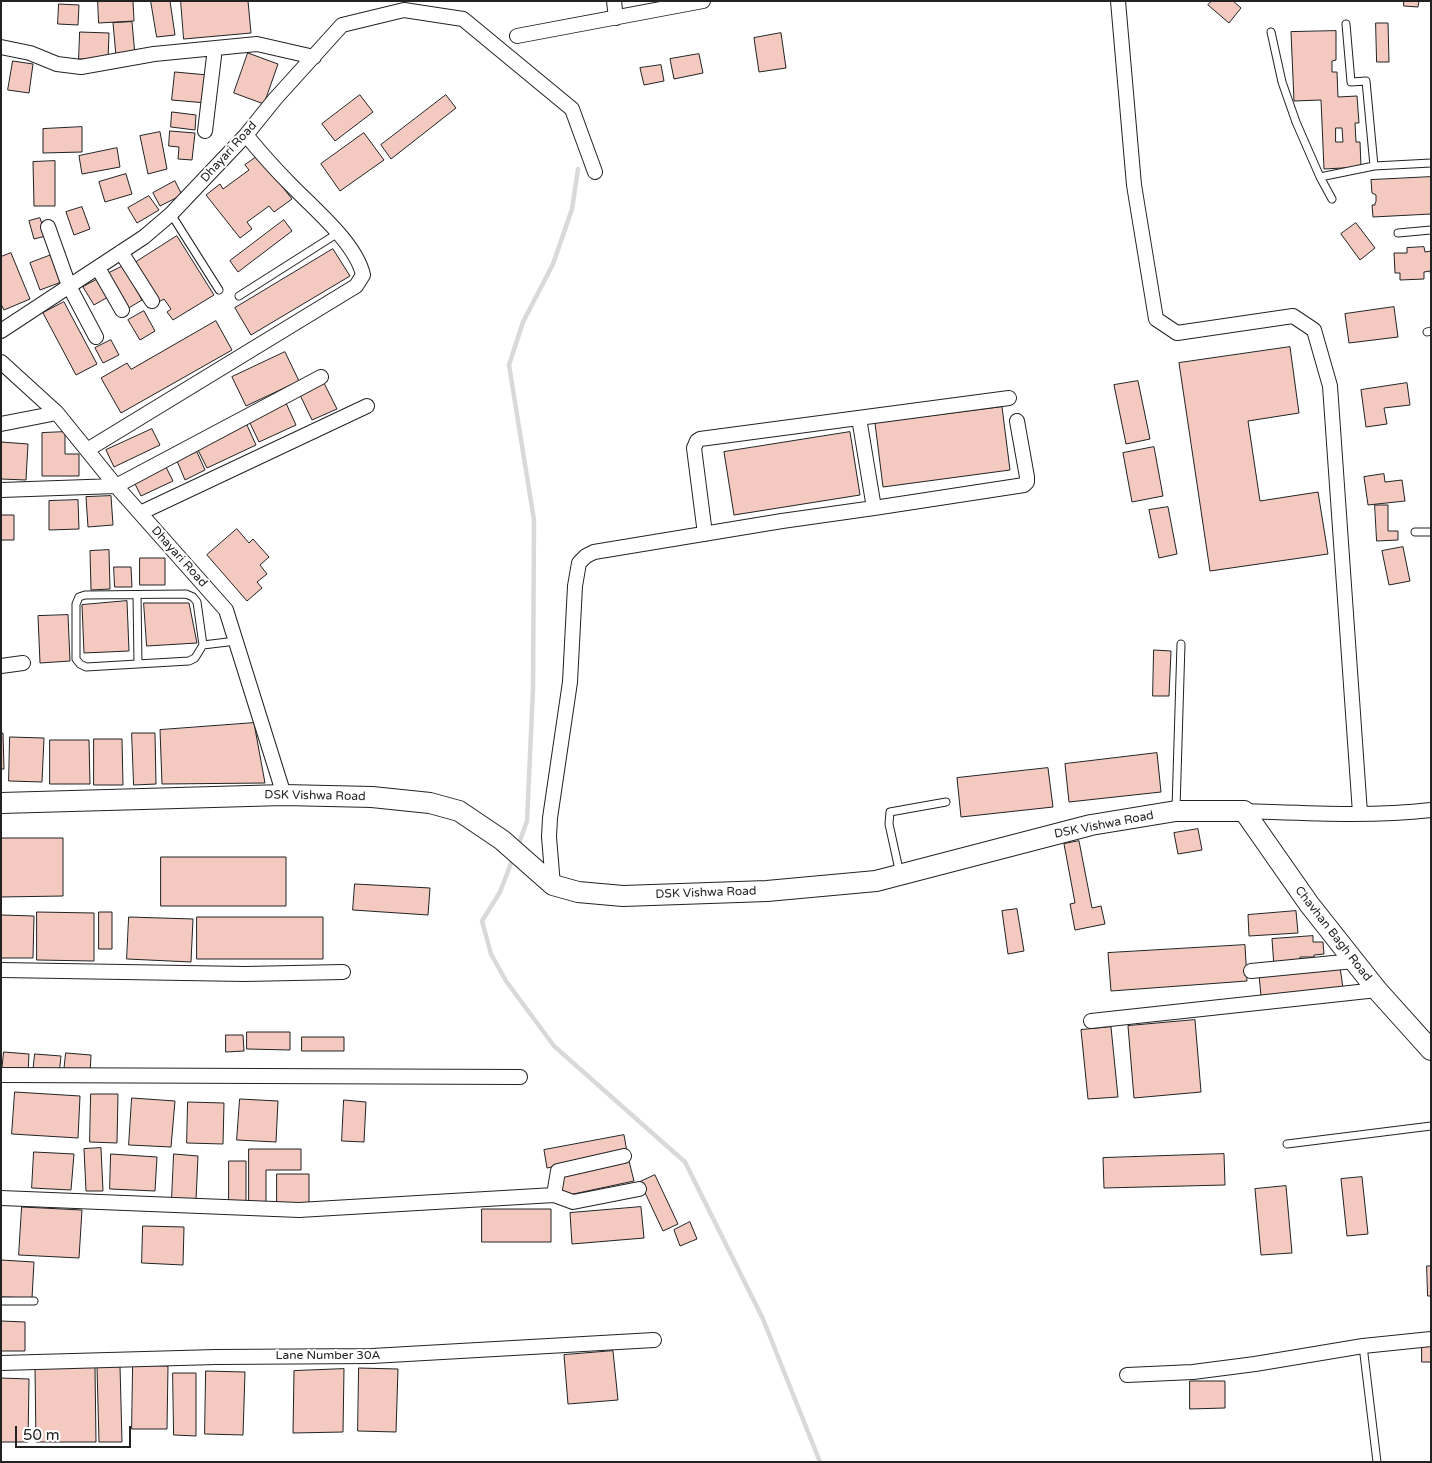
<!DOCTYPE html>
<html>
<head>
<meta charset="utf-8">
<style>
  body { margin:0 }
  #map { position:relative; width:1432px; height:1463px; overflow:hidden; background:#fff; font-family:"Varela Round",sans-serif }
  canvas { display:block }
  .frame { position:absolute; inset:0; border:2px solid #222; pointer-events:none }
  .scale { position:absolute; left:15px; top:1426px; width:116px; height:22px; box-sizing:border-box; border:2px solid #222; border-top:0; padding-left:6px; font-size:15px; line-height:18px; white-space:nowrap; color:#222; -webkit-text-stroke:4px #fff; paint-order:stroke }
</style>
</head>
<body>
<div id="map">
<canvas width="1432" height="1463"></canvas>
<div class="frame"></div>
<div class="scale">50 m</div>
</div>
<script>
const ctx = document.querySelector('canvas').getContext('2d');
ctx.lineJoin = 'round';
function trace(path, color, width, dash) {
  ctx.strokeStyle = color;
  ctx.lineWidth = width;
  ctx.lineCap = dash ? 'butt' : 'round';
  ctx.setLineDash(dash || []);
  ctx.stroke(path);
}
function fill(path, color) {
  ctx.fillStyle = color;
  ctx.fill(path, 'evenodd');
}
function write(font, color, halo, rows, align = 'center') {
  ctx.font = font + ' "Varela Round",sans-serif';
  ctx.lineWidth = 4;
  ctx.setLineDash([]);
  ctx.textBaseline = 'middle';
  ctx.strokeStyle = halo;
  ctx.fillStyle = color;
  for (const [text, x, y, turn = 0] of rows) {
    ctx.save();
    ctx.translate(x, y);
    ctx.rotate((+turn || 0) * Math.PI / 180);
    ctx.textAlign = isNaN(turn) ? turn : align;
    if (halo) ctx.strokeText(text, 0, 0);
    ctx.fillText(text, 0, 0);
    ctx.restore();
  }
}
trace(new Path2D(`
  M518 846 527 821 533 689 534 520 509 365 523 322 553 264 572 209 578 169
  M513 858 500 892 482 921 491 954 506 981 554 1046 685 1162 763 1319 820 1462`), '#d9d9d9', 4.5);
const building = new Path2D(`
  M98 1H133L134 21 99 23Z
  M151 1H170L175 35 157 37Z
  M181 1H248L251 33 184 39Z
  M1212 1H1233L1241 8 1229 23 1208 5Z
  M1404 1H1419L1418 7 1404 6Z
  M59 4 79 5 78 25 58 24Z
  M132 22 135 55 116 56 113 23Z
  M1376 23H1388L1389 62H1377Z
  M1336 31V60L1332 61V72H1337L1338 97 1357 96 1359 123H1355L1356 142H1360L1361 167 1324 169 1321 100 1294 101 1291 32ZM1336 128H1342L1343 142H1336Z
  M80 32 109 33 108 60 79 59Z
  M781 33 786 68 759 72 754 38Z
  M248 53 278 64 264 104 234 93Z
  M699 54 703 73 674 79 670 59Z
  M13 61 33 64 29 93 8 90Z
  M661 65 664 81 644 85 640 68Z
  M175 72 208 75 206 103 172 100Z
  M360 95 373 112 335 141 322 124Z
  M446 95 456 108 391 159 381 145Z
  M172 112 196 115 195 130 171 127Z
  M82 127V152L43 153V129Z
  M170 131 195 133 192 160 178 159 179 147 169 146Z
  M160 132 167 169 148 174 140 136Z
  M364 133 384 160 340 191 321 164Z
  M117 148 120 167 82 174 79 156Z
  M258 156 292 199 274 212 269 206 247 222 252 229 240 238 206 195 220 184 223 189 249 170 245 165Z
  M55 161V206H34L33 162Z
  M126 174 132 194 105 202 99 182Z
  M1431 177V214L1373 217 1372 205H1375V203L1376 202V195L1372 193 1371 180Z
  M175 181 182 195 160 206 153 193Z
  M149 196 159 210 137 223 128 208Z
  M82 207 90 229 74 235 66 212Z
  M40 218 46 236 34 239 29 221Z
  M284 220 292 231 238 272 230 261Z
  M1356 223 1375 248 1360 260 1341 234Z
  M177 236 214 295 173 320 167 312 171 309 164 299 157 303 133 264Z
  M1424 247 1425 252 1431 251V278L1430 271 1424 272V279L1400 280V273H1395L1394 253H1407V248Z
  M333 249 350 276 251 335 235 308Z
  M11 253 30 299 4 310 1 304V257Z
  M54 254 64 281 40 290 30 263Z
  M123 266 142 300 127 309 107 274Z
  M98 279 108 297 94 305 83 287Z
  M64 302 97 364 76 375 43 313Z
  M1394 307 1398 337 1349 343 1345 314Z
  M144 311 155 331 140 340 128 320Z
  M216 321 232 350 121 413 101 378 127 363 131 369Z
  M111 340 119 355 103 363 95 348Z
  M1290 347 1299 413 1248 421 1260 501 1318 492 1328 554 1210 571 1179 363Z
  M285 352 299 381 246 406 232 377Z
  M1138 381 1150 439 1126 444 1114 385Z
  M324 383 337 409 312 420 300 395Z
  M1407 383 1410 405 1384 408 1387 424 1366 427 1361 390Z
  M286 403 296 425 259 442 249 421Z
  M1002 407 1010 470 883 487 875 423Z
  M247 425 256 445 207 468 197 448Z
  M152 429 160 445 114 467 106 450Z
  M65 432V454H79V476H42V433Z
  M850 432 860 495 734 515 724 452Z
  M1 442 28 444 26 480 1 479Z
  M1154 447 1163 496 1132 502 1123 453Z
  M197 452 205 470 185 480 177 461Z
  M165 465 173 481 141 496 133 480Z
  M1384 474 1385 482 1402 480 1405 501 1368 505 1364 477Z
  M111 496 113 525 88 527 86 497Z
  M78 500 79 529 49 530V501Z
  M1375 505H1388V531H1398V540L1377 541Z
  M1168 507 1177 554 1159 558 1149 510Z
  M1 515H14V540H1Z
  M237 529 249 543 253 539 269 557 260 565 267 574 257 582 262 588 247 601 207 555Z
  M1403 547 1410 581 1389 585 1382 551Z
  M109 550 110 589 91 590 90 551Z
  M140 558H165V585H140Z
  M114 567H131L132 587H115Z
  M127 601 129 651 84 653 82 605Z
  M144 603H189L197 643 147 646Z
  M68 615 70 661 40 663 38 616Z
  M1154 650 1171 651 1169 696H1153Z
  M254 723 265 783 162 784 160 730Z
  M1 733H3L4 769H1Z
  M132 733H155L156 784 134 785Z
  M10 737 44 738 42 782 9 781Z
  M94 739H122L123 785H94Z
  M50 740H89L90 784H50Z
  M1157 753 1161 792 1069 802 1065 764Z
  M1048 768 1053 807 961 817 957 778Z
  M1198 829 1202 850 1178 854 1174 833Z
  M1 838H63V896L1 897Z
  M1079 841 1092 908 1101 906 1105 924 1075 930 1070 904 1075 903 1064 844Z
  M161 857H286V906H161Z
  M355 884 430 888 428 915 353 910Z
  M1017 909 1024 951 1008 954 1002 911Z
  M1296 911 1298 933 1249 936 1248 915Z
  M37 912 94 913V961L37 960Z
  M99 912H112V949H99Z
  M1 915 34 916 33 958H1Z
  M129 917 193 919 191 962 127 959Z
  M197 917H323V959H197Z
  M1313 936V942H1323L1324 954 1314 955V957H1300V961L1274 967 1272 939Z
  M1245 945 1247 981 1111 991 1108 953Z
  M1340 967 1343 988 1261 996 1259 975Z
  M1195 1020 1201 1092 1134 1098 1128 1026Z
  M1111 1027 1118 1097 1088 1099 1081 1030Z
  M247 1032H290V1050L247 1049Z
  M226 1035H243L244 1051 226 1052Z
  M302 1037H344V1051H302Z
  M4 1052 29 1054 28 1073 2 1071Z
  M66 1053 91 1055 90 1075 64 1072Z
  M35 1054 61 1056 59 1075 33 1073Z
  M15 1092 80 1096 78 1138 12 1134Z
  M91 1094H118L117 1143 90 1142Z
  M132 1098 175 1101 171 1147 129 1145Z
  M240 1099 278 1101 276 1142 237 1140Z
  M344 1100 366 1102 364 1142 342 1141Z
  M188 1102 224 1103 223 1144 187 1143Z
  M624 1135 627 1152 547 1168 544 1150Z
  M101 1148 103 1191H86L84 1149Z
  M249 1149H301V1170H266V1202H249Z
  M34 1152 74 1154 71 1190 32 1188Z
  M111 1154 157 1157 155 1191 110 1189Z
  M174 1154 198 1156 196 1200 172 1198Z
  M1224 1154 1225 1185 1104 1188 1103 1158Z
  M229 1161H246V1201H229Z
  M629 1161 634 1181 564 1196 559 1175Z
  M277 1174H309V1204L277 1203Z
  M655 1175 678 1224 663 1231 640 1182Z
  M1362 1177 1368 1234 1347 1236 1341 1179Z
  M1286 1186 1292 1253 1261 1255 1255 1189Z
  M22 1207 82 1210 79 1258 19 1255Z
  M641 1207 644 1238 572 1244 570 1213Z
  M482 1209H551V1242H482Z
  M690 1222 697 1239 680 1246 674 1230Z
  M143 1226 184 1227 183 1265 142 1263Z
  M1 1260 34 1262 32 1298 1 1297Z
  M1427 1266H1431V1296H1428Z
  M1 1321 25 1322V1351H1Z
  M1422 1342H1431V1362H1422Z
  M613 1351 618 1400 568 1404 564 1355Z
  M133 1365 168 1366 167 1429H132Z
  M120 1366 122 1442H99L97 1367Z
  M95 1367 96 1442H36L35 1368Z
  M359 1368 398 1369 396 1432 358 1431Z
  M344 1369 343 1432 293 1433 294 1371Z
  M206 1371 245 1372 243 1435 205 1434Z
  M173 1373H196V1436L174 1435Z
  M1 1378 29 1379 28 1442H1Z
  M1190 1381H1225V1408L1190 1409Z`);
fill(building, '#f3c9c0');
trace(building, '#222', 1);
const lane = new Path2D(`
  M1346 24 1351 82 1366 81 1374 166
  M1271 32 1282 82 1296 122 1320 177
  M1332 199 1320 177 1374 166 1431 163
  M171 214 219 290
  M1398 233 1431 230
  M239 296 338 233
  M1427 332 1431 331
  M1415 532H1431
  M137 595 138 664
  M203 645 197 602 193 597 186 594 85 595 79 597 76 604V659L80 664 86 667 189 661 195 658 203 645 236 641
  M1176 808 1181 644
  M900 874 889 824 890 812 946 802
  M1287 1144 1431 1126
  M1 1301H34
  M1363 1346 1377 1462`);
const street = new Path2D(`
  M614 1 616 18
  M1118 1 1134 185 1156 319 1177 333 1293 316 1314 330 1330 386 1360 813
  M517 36 703 1
  M1 47 30 53 57 64 81 67 154 54 257 44 314 57
  M205 131 215 48
  M48 227 69 286 96 337
  M121 252 152 301
  M98 268 122 310
  M1 331 144 237 171 214 246 135 275 99 342 25 404 10 463 19 572 109 595 172
  M1 362 57 413 116 486 226 610 284 795
  M859 418 874 508
  M1 424 57 413
  M87 450 356 286 363 275C356 243 313 208 290 184 274 168 260 152 246 135
  M1 490 116 486 321 377
  M140 513 367 406
  M705 534 694 448 697 441 700 439 1009 398
  M1 666 23 663
  M1244 811C1306 813 1369 817 1431 810
  M553 885 549 837 550 818 570 682 575 586 579 563 586 556 594 552 782 521 874 508 1024 485 1027 482V477L1017 421
  M1 970 245 974 343 972
  M1251 971 1354 961
  M1091 1021 1377 990
  M1 1075 520 1077
  M554 1195 558 1171 624 1156
  M1 1198 299 1210 554 1195 573 1202 639 1189
  M1 1363 216 1357 372 1356 654 1340
  M1127 1375 1193 1372 1255 1364 1363 1346 1431 1339`);
const secondary = new Path2D(`
  M1 803 284 795 372 797 430 803 459 811 502 840 553 885 578 892 623 896 767 891 876 881 1091 825 1176 811H1244L1309 904 1377 990 1431 1050`);
trace(lane, '#222', 9);
trace(street, '#222', 16);
trace(secondary, '#222', 22);
trace(lane, '#fff', 7);
trace(street, '#fff', 14);
trace(secondary, '#fff', 20);
write('12px', '#222', '#fff', [
  ["Dhayari Road",229,152,-48],
  ["Dhayari Road",179,557,48],
  ["DSK Vishwa Road",315,796,1],
  ["DSK Vishwa Road",1104,825,-11],
  ["DSK Vishwa Road",706,893,-2],
  ["Chavhan Bagh Road",1333,934,52],
  ["Lane Number 30A",328,1356]
]);
</script>
</body>
</html>
